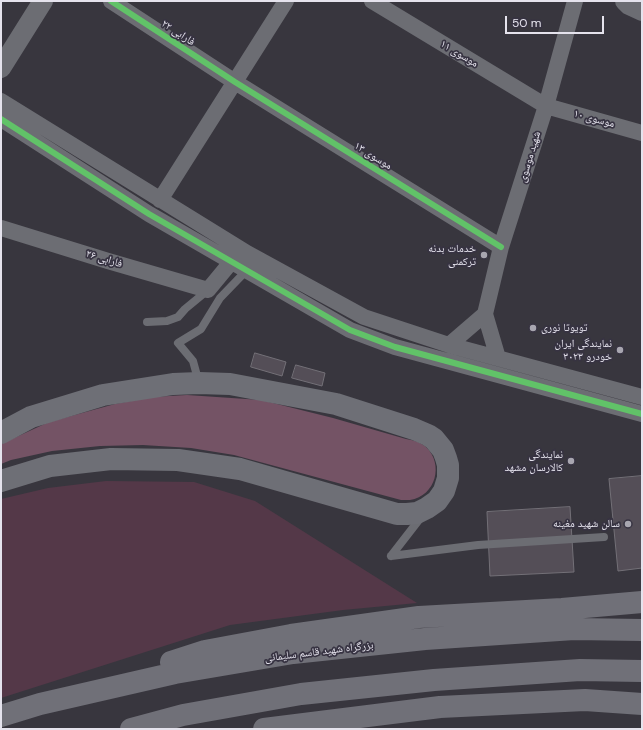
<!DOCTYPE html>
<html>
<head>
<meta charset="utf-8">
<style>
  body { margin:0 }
  #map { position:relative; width:643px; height:730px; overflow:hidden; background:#38363e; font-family:"DM Sans",sans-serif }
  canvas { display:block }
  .frame { position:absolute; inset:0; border:2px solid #e5e3ed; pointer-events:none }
  .scale { position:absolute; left:505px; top:16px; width:99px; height:18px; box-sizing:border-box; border:2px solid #e5e3ed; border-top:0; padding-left:5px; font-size:12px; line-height:14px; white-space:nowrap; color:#e5e3ed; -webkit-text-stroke:3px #373342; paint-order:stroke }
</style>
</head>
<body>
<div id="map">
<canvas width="643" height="730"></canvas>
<div class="frame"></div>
<div class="scale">50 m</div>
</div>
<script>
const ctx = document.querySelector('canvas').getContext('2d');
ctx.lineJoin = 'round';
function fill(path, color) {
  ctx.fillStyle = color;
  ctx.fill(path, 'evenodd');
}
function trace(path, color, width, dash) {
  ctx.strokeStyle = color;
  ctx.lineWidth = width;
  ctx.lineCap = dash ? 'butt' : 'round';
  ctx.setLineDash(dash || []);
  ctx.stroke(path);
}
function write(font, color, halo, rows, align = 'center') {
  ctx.font = font + ' "DM Sans","Noto Naskh Arabic",sans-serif';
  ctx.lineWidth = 3.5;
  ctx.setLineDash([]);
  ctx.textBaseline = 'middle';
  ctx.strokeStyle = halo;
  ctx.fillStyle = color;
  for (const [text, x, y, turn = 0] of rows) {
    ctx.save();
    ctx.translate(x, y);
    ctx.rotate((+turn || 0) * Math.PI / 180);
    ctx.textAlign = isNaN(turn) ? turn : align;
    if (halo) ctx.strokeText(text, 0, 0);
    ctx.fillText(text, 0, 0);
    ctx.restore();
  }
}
fill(new Path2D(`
  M106 481 194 482 255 501 417 603 343 610 230 625 1 698V499L48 488Z`), '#543848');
fill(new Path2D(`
  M187 395 261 400 333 418 406 439C413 440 420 442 426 447 444 464 436 496 410 500 407 500 404 500 401 500L234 455 191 448 143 445 100 446 52 451 11 460 1 464V444L49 422 115 404 152 397Z`), '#745365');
const building = new Path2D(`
  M255 353 286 362 282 376 251 367Z
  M296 365 325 373 322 386 292 378Z
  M642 476V568L618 571 609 479Z
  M570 507 574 572 490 576 487 512Z`);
fill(building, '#544e57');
trace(building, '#737077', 1);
trace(new Path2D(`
  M147 322 167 321 178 317 185 309 208 290H209
  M199 383 193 361 178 343 201 329 220 298 247 270V268
  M391 556 478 545 604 537
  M391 556 422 516`), '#6c6d73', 8);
trace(new Path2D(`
  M111 1 235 82 501 247
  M372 1 546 106 642 133
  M1 101 247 253 364 317 449 345 642 397
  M1 119 149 214 350 330 395 347 642 414
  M160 200 286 1
  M1 228 108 261 208 290 232 261 240 257
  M449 345 485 314
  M498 358 485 314 501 247 546 106 575 1`), '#6c6d73', 16);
trace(new Path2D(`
  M625 1 629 5 642 11
  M1 68 43 1`), '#6c6d73', 20);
trace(new Path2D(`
  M1 433 31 417 103 395 173 384 199 383 230 384 336 404 414 429 428 435 434 439 443 450 446 458 448 465V478L444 491 437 501 427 508 417 513 407 514H397L240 469 178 460 111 459 50 466 1 481`), '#6e6f76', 22);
trace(new Path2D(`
  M171 662 205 651 291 635 419 617 562 609 642 602
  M1 716 40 704 175 673 293 653 425 639 574 629 642 630
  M131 729 183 715 301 694 434 680 580 670 642 671
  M264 729 440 707 585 700 642 704`), '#707078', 22);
trace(new Path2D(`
  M111 1 235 82 501 247
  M1 119 149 214 350 330 395 347 642 414`), '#61c268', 6);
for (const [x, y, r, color] of [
  [484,255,4,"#a8a6b0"],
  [533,328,4,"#a8a6b0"],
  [620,350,4,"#a8a6b0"],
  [571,461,4,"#a8a6b0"],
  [628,524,4,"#a8a6b0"]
]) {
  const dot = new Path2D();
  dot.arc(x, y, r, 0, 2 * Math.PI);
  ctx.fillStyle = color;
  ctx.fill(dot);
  trace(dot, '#373342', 1.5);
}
write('11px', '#e5e3ed', '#373342', [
  ["فارابی ۲۲",178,33,33],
  ["موسوی ۱۱",459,54,31],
  ["موسوی ۱۰",594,119,15],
  ["موسوی ۱۳",373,156,32],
  ["شهید موسوی",530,157,-73],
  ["فارابی ۲۶",104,259,17],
  ["بزرگراه شهید قاسم سلیمانی",319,652,-7]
]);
write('11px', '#e5e3ed', '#373342', [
  ["خدمات بدنه",476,249],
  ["ترکمنی",476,262],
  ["تویوتا نوری",541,328,"left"],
  ["نمایندگی ایران",612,344],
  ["خودرو ۳۰۲۳",612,357],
  ["نمایندگی",563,455],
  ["کالارسان مشهد",563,468],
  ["سالن شهید مغینه",620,524]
], 'right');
</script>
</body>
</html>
